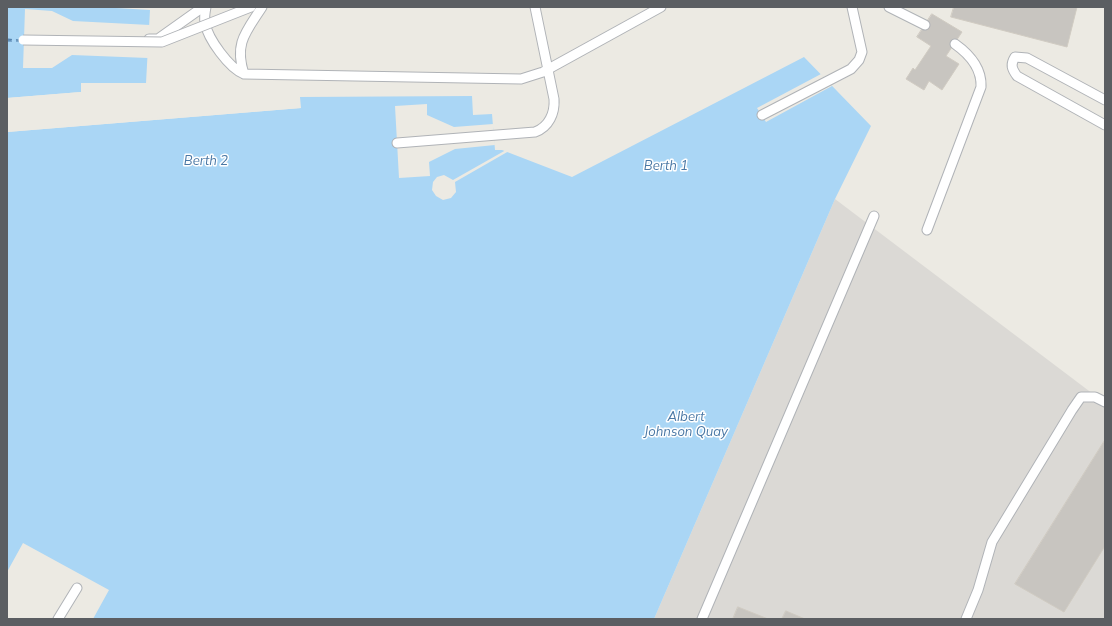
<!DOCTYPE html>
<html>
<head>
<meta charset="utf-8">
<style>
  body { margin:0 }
  #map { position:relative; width:1112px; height:626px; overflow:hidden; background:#eceae3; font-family:Mulish,sans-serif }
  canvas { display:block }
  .frame { position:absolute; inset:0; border:8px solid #5b5e62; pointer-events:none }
</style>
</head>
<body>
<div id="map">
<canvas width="1112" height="626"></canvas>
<div class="frame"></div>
</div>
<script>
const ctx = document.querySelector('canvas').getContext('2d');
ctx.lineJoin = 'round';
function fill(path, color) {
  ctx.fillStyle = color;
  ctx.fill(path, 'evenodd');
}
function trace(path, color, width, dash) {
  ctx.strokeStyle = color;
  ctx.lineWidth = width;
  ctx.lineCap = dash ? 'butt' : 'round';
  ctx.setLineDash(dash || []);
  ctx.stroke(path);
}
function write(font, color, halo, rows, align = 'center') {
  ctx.font = font + ' Mulish,sans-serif';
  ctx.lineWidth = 3;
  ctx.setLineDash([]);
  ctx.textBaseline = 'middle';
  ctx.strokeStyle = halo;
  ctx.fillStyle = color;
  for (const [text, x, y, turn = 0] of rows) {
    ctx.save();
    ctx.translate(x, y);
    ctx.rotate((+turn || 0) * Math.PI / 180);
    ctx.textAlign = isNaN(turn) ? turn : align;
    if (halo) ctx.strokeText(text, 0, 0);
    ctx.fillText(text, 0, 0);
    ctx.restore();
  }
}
fill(new Path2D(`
  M835 199 1105 403V619H654Z`), '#dbd9d5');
fill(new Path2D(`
  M7 7H99L150 10 146 83H81V92L7 98Z
  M804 57 871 126 835 199 654 619H7V132L301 108 300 97 472 96 473 115 492 114 495 150H502L572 177Z`), '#aad6f5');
fill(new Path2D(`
  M25 9 52 11 73 21 150 25 148 58 72 55 52 68H23Z
  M821 74 832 86 766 122 757 108Z
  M81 92H83L81 94 7 100V98Z
  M427 104V115L454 127 493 124 495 145 455 149 429 162 430 176 399 178 395 106Z
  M288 107 301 108 7 132V130Z
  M506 150 509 151 455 182 456 192 451 198 443 200 436 196 432 190 433 182 437 177 444 175 453 180Z
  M23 543 109 590 93 619H7V572Z`), '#eceae3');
trace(new Path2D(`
  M7 39 19 40
  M7 40H11
  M7 41H19`), '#4a78a5', 1, [5, 4]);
const building = new Path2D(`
  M954 7H1077L1067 47 951 17Z
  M932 14 962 32 946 56 959 64 942 90 929 81 924 90 906 79 913 68 915 70 931 46 917 37Z
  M1105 440V546L1064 612 1015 584Z
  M738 607 768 619H733Z
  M786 611 805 619H782Z`);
fill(building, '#c8c5c0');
trace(building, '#d0cbc2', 1);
const lane = new Path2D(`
  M206 7C205 12 204 17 205 23 208 39 229 68 244 74L521 79 543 72 661 7
  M889 7 925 25
  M149 39H158L203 7
  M244 74C234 43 246 32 262 7
  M1105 100 1027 58 1015 57C1010 65 1012 69 1017 76L1105 125
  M762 115 851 69 859 60 862 52 852 7
  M397 143 535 132C549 127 555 113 554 99L535 7
  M927 230 981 87C982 68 969 54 955 44
  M58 619 77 588
  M702 619 874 216
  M966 619 978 590 992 542 1072 410 1081 397H1095L1105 402`);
trace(lane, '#b0b3b7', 11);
trace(lane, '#fff', 9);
const laneBridge = new Path2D(`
  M23 40 162 42 251 7`);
trace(laneBridge, '#b0b3b7', 11, []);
trace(laneBridge, '#fff', 9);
write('italic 13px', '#4a78a5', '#fff', [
  ["Berth 2",206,161],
  ["Berth 1",666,166],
  ["Albert",686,417],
  ["Johnson Quay",686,432]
]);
</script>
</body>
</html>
